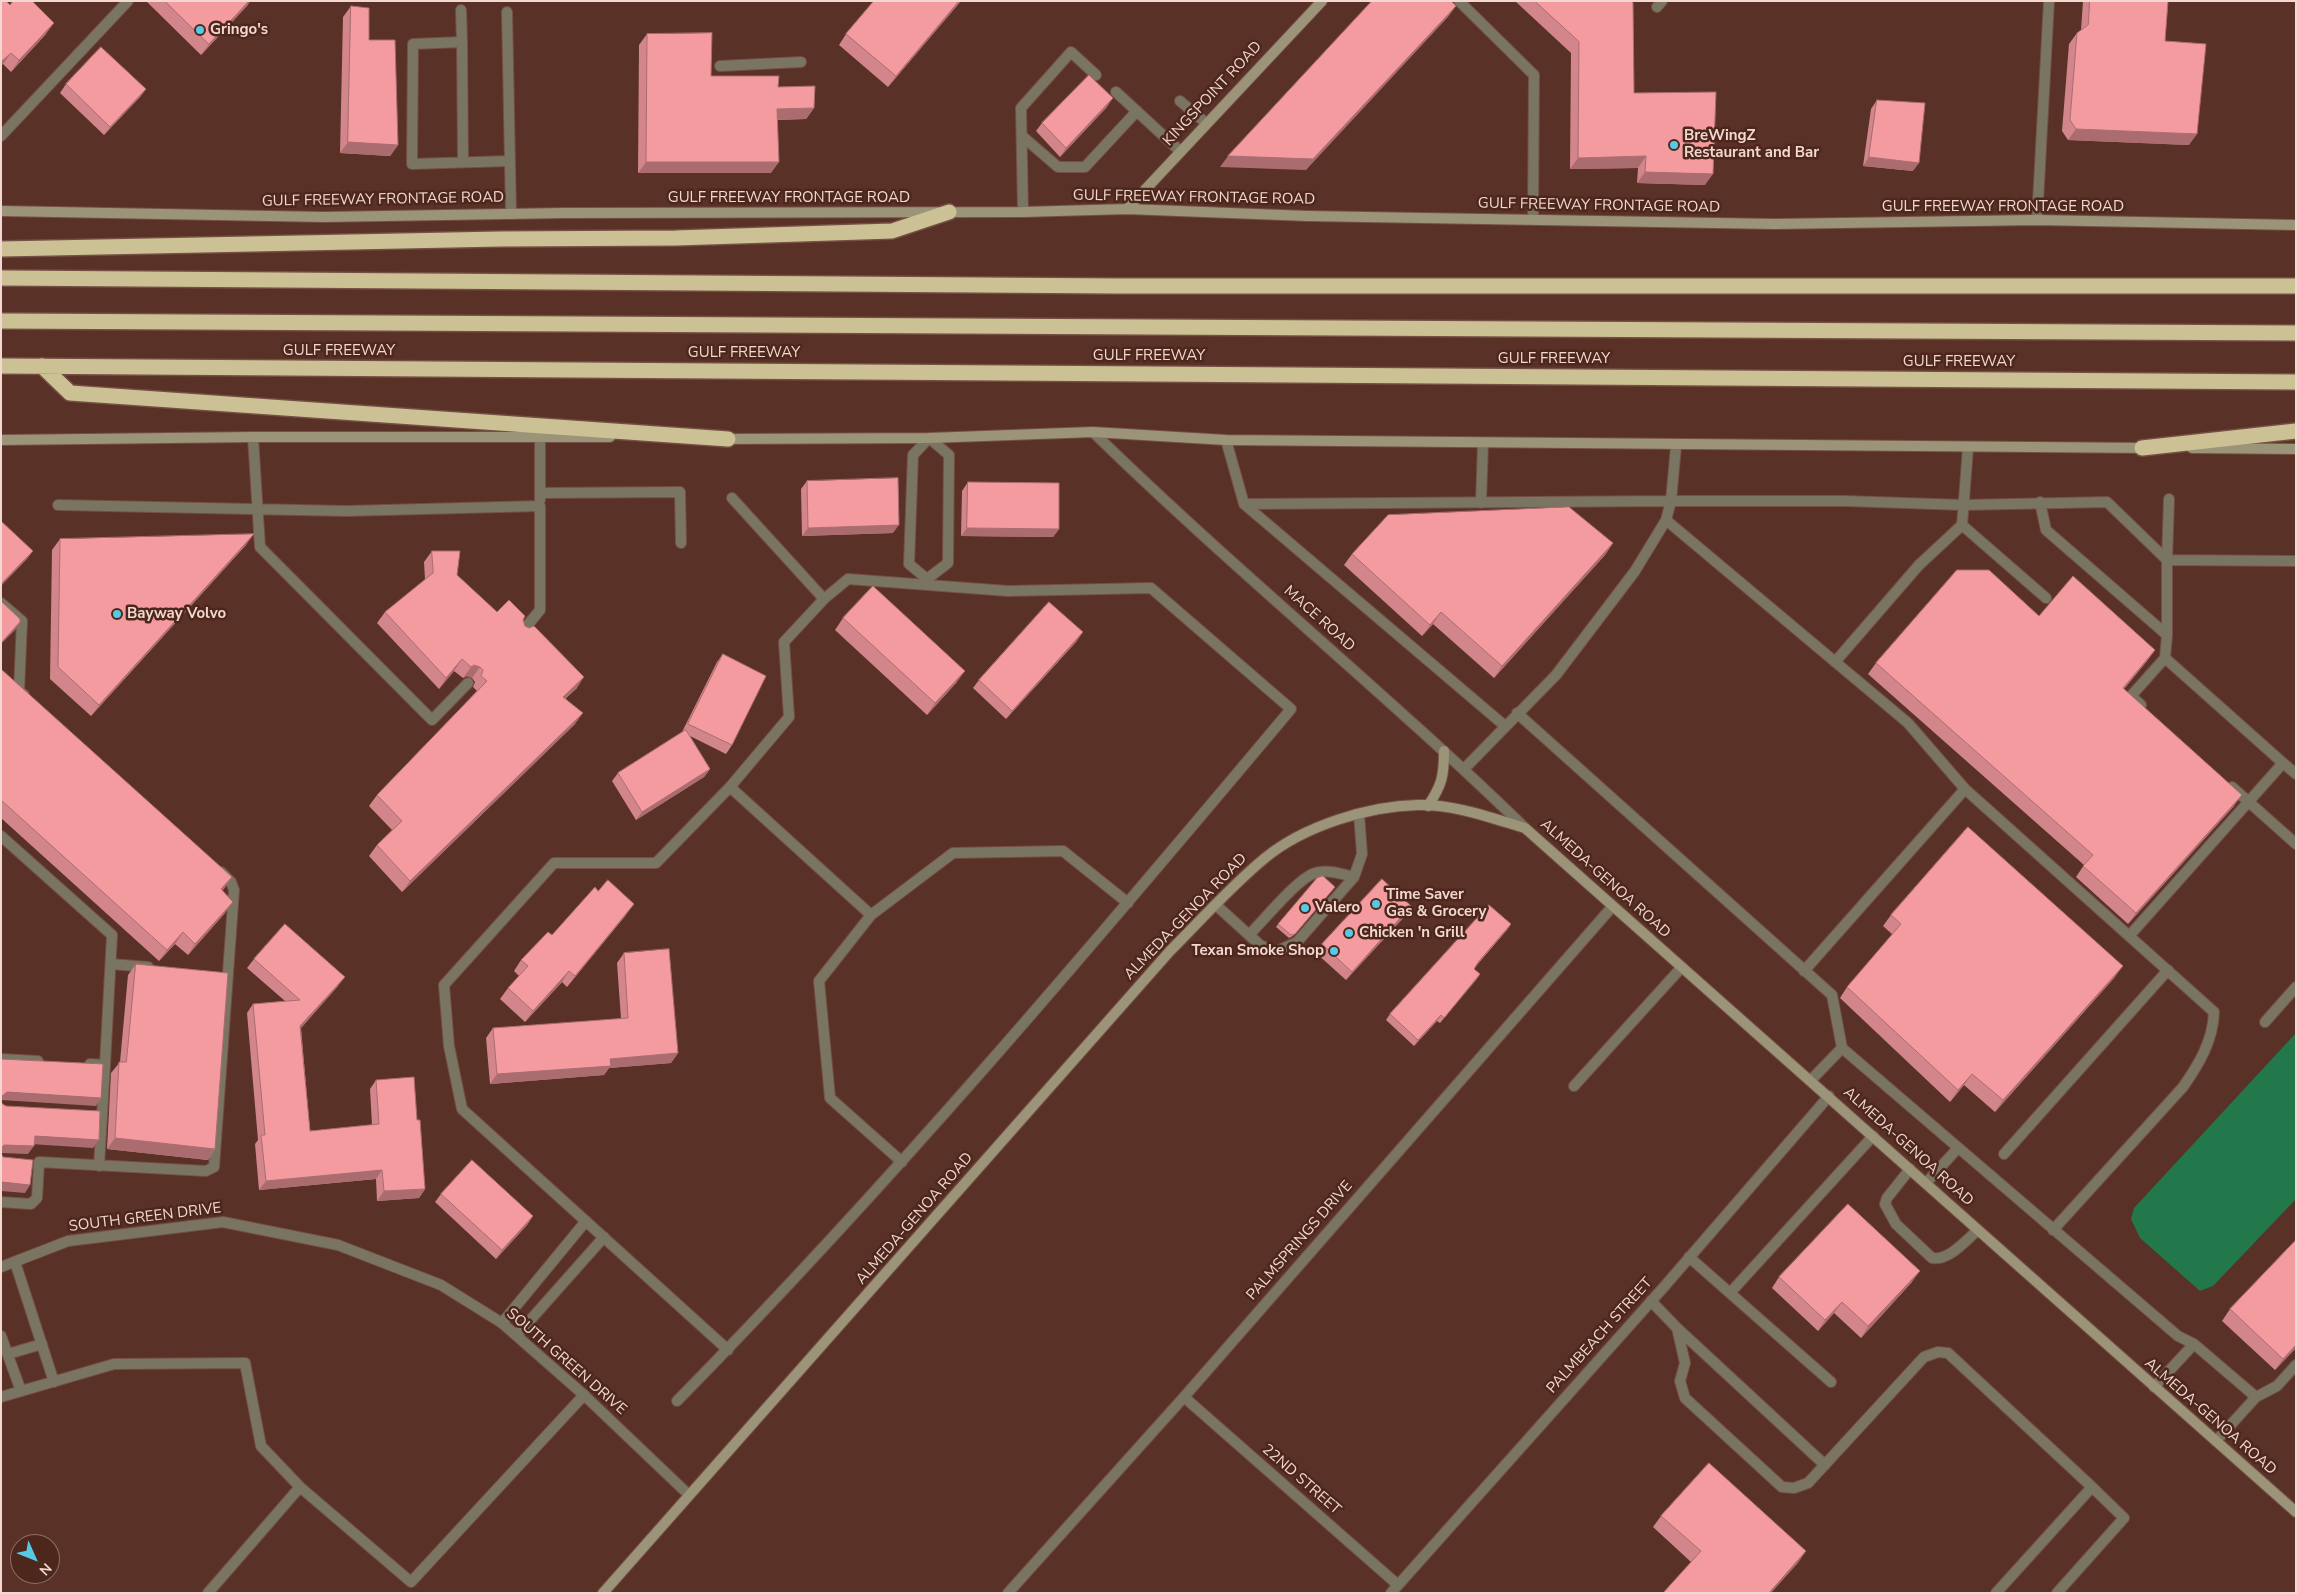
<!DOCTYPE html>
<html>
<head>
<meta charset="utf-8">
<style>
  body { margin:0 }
  #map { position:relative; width:2297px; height:1594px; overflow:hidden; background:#593126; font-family:"Nunito Sans",sans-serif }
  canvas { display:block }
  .frame { position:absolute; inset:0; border:2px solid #f2d8d1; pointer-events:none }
  .north { position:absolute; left:10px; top:1534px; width:50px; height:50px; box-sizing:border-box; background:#4d271c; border:1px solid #8f6e64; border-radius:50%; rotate:134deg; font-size:14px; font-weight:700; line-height:20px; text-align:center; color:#f2d8d1 }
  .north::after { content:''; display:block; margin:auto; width:18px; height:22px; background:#58c9e4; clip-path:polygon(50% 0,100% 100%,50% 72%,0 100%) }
</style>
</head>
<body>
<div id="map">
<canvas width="2297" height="1594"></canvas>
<div class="frame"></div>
<div class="north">N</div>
</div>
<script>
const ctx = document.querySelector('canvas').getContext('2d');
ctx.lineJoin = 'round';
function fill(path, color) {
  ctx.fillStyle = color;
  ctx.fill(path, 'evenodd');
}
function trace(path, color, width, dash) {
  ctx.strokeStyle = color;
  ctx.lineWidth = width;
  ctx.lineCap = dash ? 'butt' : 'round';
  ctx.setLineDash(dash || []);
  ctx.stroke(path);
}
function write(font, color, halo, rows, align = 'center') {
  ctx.font = font + ' "Nunito Sans",sans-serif';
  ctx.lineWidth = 5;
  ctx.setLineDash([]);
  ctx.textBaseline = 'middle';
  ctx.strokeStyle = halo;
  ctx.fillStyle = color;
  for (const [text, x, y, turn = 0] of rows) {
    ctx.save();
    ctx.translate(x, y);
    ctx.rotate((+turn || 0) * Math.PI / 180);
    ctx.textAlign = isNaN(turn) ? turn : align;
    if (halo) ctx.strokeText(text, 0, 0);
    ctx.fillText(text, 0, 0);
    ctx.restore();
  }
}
fill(new Path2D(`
  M2296 1033V1199L2213 1286 2200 1291 2140 1238 2131 1219 2134 1208Z`), '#23784b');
const lane = new Path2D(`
  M1459 1 1534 75 1533 219
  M1657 7 1662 1
  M461 10 462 42
  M507 12 511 214
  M720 66 801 62
  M1116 92 1180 151
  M1180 101 1206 123
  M1 136 128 1
  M1022 136 1058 167H1085L1137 111
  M463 162 462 42 413 44 412 164 510 161
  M1023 212 1021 108 1071 52 1096 75
  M2037 220 2049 1
  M253 437 260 547 432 720 468 683
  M540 437V500
  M929 438 949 455 948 563 927 579 909 564 913 455Z
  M1226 440 1244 504 1671 501H1846L1963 505 2107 502 2167 560V635L2165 658 2283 763
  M540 493 680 492 681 543
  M732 498 824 599
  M2169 499 2167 560 2296 561
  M2040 502 2046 530 2167 635
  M1481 503 1483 443
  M1244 504 1505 726
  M58 505 346 511 540 506V610L522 632
  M1666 520 1671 501 1676 446
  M1962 525 2046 598
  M1 603 22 621 19 691 24 695
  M1835 662 1919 565 1962 525 1968 448
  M2141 705 2131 696 2165 658
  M1517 713 1832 995 1842 1048 2178 1336 2194 1344 2256 1397 2216 1441
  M1464 769 1556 675 1635 571 1666 520 1908 723 1965 789 2214 1012C2213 1041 2199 1064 2183 1087L2053 1230
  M730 787 871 915
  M2232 787 2296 844
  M1 836 112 935 105 1065 90 1064
  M1216 905 1260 945 1275 952 1297 942 1354 877 1362 854 1359 814
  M1249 935C1263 921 1298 878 1315 873 1327 869 1342 874 1354 877
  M2130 935 2283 763 2296 774
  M111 964 148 967
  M1804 971 1965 789
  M2265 1022 2296 987
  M1 1059 38 1061
  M1811 1080 1842 1048
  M1574 1086 1681 968
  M2004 1154 2168 970
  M902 1162 830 1098 819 981 871 915 953 853 1063 851 1128 903
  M99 1166 105 1065
  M1910 1169 1887 1198 1885 1204 1896 1224 1932 1258C1949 1261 1966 1240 1978 1230
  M1926 1183 1958 1148
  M1 1202 31 1204 37 1198 39 1162 206 1171 214 1167 234 890 231 882 221 872
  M1689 1257 1831 1382
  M15 1262 54 1382
  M1730 1293 1873 1136
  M1651 1301 1677 1328
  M502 1323 586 1221
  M517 1335 604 1237
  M1 1336 21 1391
  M8 1354 42 1344
  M2154 1387 2194 1344
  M1 1397 114 1364 245 1363 261 1446 300 1487 208 1593
  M2256 1397 2277 1386 2296 1365
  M677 1401C893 1181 1093 945 1291 709L1151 588 1008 591 848 579 824 599 784 642 789 717 730 787 656 863H554L444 985 449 1046 462 1109 728 1350
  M1825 1465 1677 1328 1685 1363 1680 1381 1685 1398 1782 1487 1794 1488 1808 1483 1924 1357 1938 1352 1948 1353 2092 1487
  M300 1487 411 1582 584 1395
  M1996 1593 2092 1487 2124 1518 2057 1593`);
const street = new Path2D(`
  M1093 432C1233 569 1385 692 1525 828
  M1 1267 68 1241 223 1222 338 1245 441 1285 502 1323 584 1395 689 1495
  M1184 1397 1398 1585
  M1008 1593 1184 1397 1612 907
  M1391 1593 1663 1288 1829 1096`);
const secondary = new Path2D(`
  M1127 209 1322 1
  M1 211 324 217 565 213 1023 212 1127 209 1307 216 1775 224 2037 220 2296 225
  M722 439 929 438 1093 432 1226 440 2147 448
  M1 440 253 437H610
  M2192 448 2296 449
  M1428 806C1442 785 1444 776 1444 751
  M603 1593 1170 951C1201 920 1231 886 1265 858 1304 826 1368 806 1418 805 1454 804 1491 818 1525 828L2296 1512`);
const highway = new Path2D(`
  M1 249 501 239 676 238 892 231 949 212
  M1 278 1118 286H2296
  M1 321 2296 333
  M1 366 2296 382
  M42 366 70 393 728 439
  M2142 448 2296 431`);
trace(lane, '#754f45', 12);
trace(street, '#754f45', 12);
trace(secondary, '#754f45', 12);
trace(highway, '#754f45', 18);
trace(lane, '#7a7563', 10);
trace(street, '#7a7563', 10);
trace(secondary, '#9b9478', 10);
trace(highway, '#ccc195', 15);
fill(new Path2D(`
  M1 1 46 34 11 72 3 64 1 65Z
  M146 1H250L247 6 201 55Z
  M874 1H961L888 87 839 45 846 34Z
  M1515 1H1632L1634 93 1705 185 1637 183 1638 168 1570 169 1571 53Z
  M2083 1H2168L2165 41 2189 145 2068 140 2062 131 2069 44 2077 33 2081 30Z
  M351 6 369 40 398 145 390 156 340 153 343 17Z
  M647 34 711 76 778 87 814 108 806 119 778 120 771 173H638L639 45Z
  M66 84 146 89 140 97 104 135 60 93Z
  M1877 100 1913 171 1863 166 1871 109Z
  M1107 107 1060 157 1036 131 1042 123Z
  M807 481 893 533 802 536 801 489Z
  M968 482 1059 529 1053 537 961 536 962 491Z
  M60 539 246 545 91 716 50 679 52 550Z
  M1613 543 1605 555 1494 678 1433 624 1422 636 1344 565 1352 554Z
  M432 551 457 575 497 612 523 620 525 626 577 688 566 698 575 724 402 892 369 856 377 845 392 830 369 806 377 795 477 691 473 687 475 682 472 678 467 676 463 678 454 671 439 689 377 623 385 612 425 580 424 562Z
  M2039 616 2155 650 2147 661 2124 689 2234 806 2128 924 2076 877 2084 865 1868 674 1876 663Z
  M843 618 957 682 927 715 835 630Z
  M1077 641 1006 719 973 688 979 680Z
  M723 654 732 745 726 754 690 736 710 769 704 777 636 820 612 781 618 773 682 732 717 662Z
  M1 669 224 889 222 890 225 913 188 955 175 944 159 961 1 818Z
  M1333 889 1293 936 1289 938 1276 927 1278 924Z
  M1411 906 1406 915 1346 980 1316 953 1322 944Z
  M626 915 567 987 562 982 525 1022 500 999 508 988 519 976 514 971 521 960 552 935Z
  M1891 915 2115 977 1995 1112 1964 1085 1950 1102 1840 998 1847 987 1893 935 1883 926Z
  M1511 924 1507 930 1477 965 1474 969 1480 974 1476 980 1440 1023 1437 1021 1414 1046 1386 1020 1390 1014Z
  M624 953 678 1053 671 1063 609 1068 604 1075 490 1084 486 1038 493 1028 621 1019 617 963Z
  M254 959 338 986 301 1028 310 1131 372 1125 370 1089 376 1080 417 1120 425 1189 419 1198 377 1201 376 1179 259 1190 255 1144 258 1140 247 1013 253 1004 285 1001 247 968Z
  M136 964 215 1149 208 1160 107 1149 111 1073 120 1062 128 975Z
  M441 1194 533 1216 527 1225 496 1259 435 1202Z
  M1779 1277 1912 1282 1861 1338 1834 1313 1818 1331 1772 1288Z
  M2230 1309 2296 1348 2275 1370 2222 1321Z
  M1661 1516 1798 1563 1691 1562 1653 1527Z`), '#d2858a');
fill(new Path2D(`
  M249 1H250L247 6 201 55 209 44Z
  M959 1H961L888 87 896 76Z
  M1456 6 1448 17 1306 170 1220 167 1228 156Z
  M54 23 46 34 11 72 19 60Z
  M11 53 3 64 1 65V62Z
  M146 89 140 97 104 135 110 127Z
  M1113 98 1107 107 1060 157 1066 148Z
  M814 108 806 119 770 120 777 109Z
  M2076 129 2197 134 2189 145 2068 140Z
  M348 142 398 145 390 156 340 153Z
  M1646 156 1638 168 1570 169 1578 158Z
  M1869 157 1919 163 1913 171 1863 166Z
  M646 162H779L771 173H638Z
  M1645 172 1713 174 1705 185 1637 183Z
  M899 525 893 533 802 536 808 528Z
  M967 528 1059 529 1053 537 961 536Z
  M254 534 246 545 91 716 99 705Z
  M1613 543 1605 555 1494 678 1502 666Z
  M33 551 28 558 1 586V584Z
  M1441 612 1433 624 1422 636 1430 625Z
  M20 622 15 630 1 644V643Z
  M1083 632 1077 641 1006 719 1012 711Z
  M2155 650 2147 661 2115 700 2123 688Z
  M462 659 454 671 439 689 446 678Z
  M474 665 480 667 472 678 467 676 463 678 471 667Z
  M965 671 957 682 927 715 935 703Z
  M584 677 577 688 555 708 563 697Z
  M583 713 575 724 402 892 410 881Z
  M710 769 704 777 636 820 642 812Z
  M2242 795 2234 806 2128 924 2136 913Z
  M232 877 224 889 213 900 221 889Z
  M233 902 225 913 188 955 195 944Z
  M634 904 626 915 567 987 575 976Z
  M1411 906 1406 915 1346 980 1352 972Z
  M1511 924 1507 930 1475 966 1479 961Z
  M183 932 175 944 159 961 167 950Z
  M2123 966 2115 977 1995 1112 2003 1100Z
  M569 971 562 982 525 1022 533 1011Z
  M1480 974 1476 980 1440 1023 1444 1018Z
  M345 977 338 986 294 1036 300 1026Z
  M1441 1015 1437 1021 1414 1046 1418 1040Z
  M678 1053 671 1063 609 1068 604 1075 490 1084 497 1074 610 1059Z
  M1972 1074 1964 1085 1950 1102 1958 1090Z
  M7 1092 101 1098 96 1106 1 1100V1097Z
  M35 1136 99 1140 93 1148 30 1144Z
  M115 1138 215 1149 208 1160 107 1149Z
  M4 1145 34 1146 28 1154 1 1153V1148Z
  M382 1170 376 1179 259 1190 266 1181Z
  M1 1182 30 1185 25 1193 1 1191Z
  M425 1189 419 1198 377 1201 384 1191Z
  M533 1216 527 1225 496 1259 502 1250Z
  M1920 1271 1912 1282 1861 1338 1868 1326Z
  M1842 1302 1834 1313 1818 1331 1825 1320Z
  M2296 1345V1348L2275 1370 2283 1359Z
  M1806 1551 1798 1563 1771 1593H1769Z`), '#ab6c70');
const building = new Path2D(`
  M1 1H6L10 5 13 1H32L54 23 19 60 11 53 1 62Z
  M165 1H249L209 44Z
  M874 1H959L896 76 846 34Z
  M1372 1H1451L1456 6 1313 159 1228 156Z
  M1535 1H1632L1633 3 1634 93 1716 92 1713 174 1645 172 1646 156 1578 158 1579 42Z
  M2090 1H2168L2165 41 2206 44 2197 134 2076 129 2070 120 2077 33 2088 25Z
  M351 6 369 8V40H395L398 145 348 142Z
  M712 33 711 76H779L778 87 815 86 814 108 777 109 779 162H646L647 34Z
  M101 47 146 89 110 127 66 84Z
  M1089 75 1113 98 1066 148 1042 123Z
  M1877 100 1925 103 1919 163 1869 157Z
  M898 478 899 525 808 528 807 481Z
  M968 482 1059 483V529L967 528Z
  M1569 507 1613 543 1502 666 1441 612 1430 625 1352 554 1388 515Z
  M1 521 33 551 1 584Z
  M254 534 99 705 58 667 60 539Z
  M432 551H460L457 575 497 612 509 600 525 616 523 620 525 626 529 628 534 626 584 677 563 697 583 713 410 881 377 845 402 821 377 795 487 681 481 676 483 670 480 667 474 665 471 667 462 659 446 678 385 612 433 573Z
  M1957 570H1989L2039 616 2073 576 2155 650 2123 688 2242 795 2136 913 2083 866 2093 855 1876 663Z
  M873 586 965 671 935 703 843 618Z
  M1 601 20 619V622L1 643Z
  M1049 602 1083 632 1012 711 979 680Z
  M723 654 766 676 732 745 688 724Z
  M1 669 232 877 221 889 233 902 195 944 183 932 167 950 1 800Z
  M686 730 710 769 642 812 618 773Z
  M1968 827 2123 966 2003 1100 1972 1074 1958 1090 1847 987 1901 924 1891 915Z
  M1323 876 1335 887 1295 934 1291 935 1278 924 1317 878Z
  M1382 879 1411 906 1352 972 1322 944Z
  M608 880 634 904 575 976 569 971 533 1011 508 988 528 966 521 960 548 932 552 935 595 887 598 891Z
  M1489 905 1511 924 1479 961 1474 969 1480 974 1444 1018 1441 1015 1418 1040 1390 1014Z
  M285 924 345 977 300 1026 310 1131 379 1124 376 1080 414 1077 417 1120H420L425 1189 384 1191 382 1170 266 1181 261 1135H265L253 1004 300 1000 254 959Z
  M669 949 678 1053 610 1059 611 1066 497 1074 493 1028 628 1018 624 953Z
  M136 964 228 973 215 1149 115 1138 119 1062H126Z
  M1 1059 103 1064 101 1098 7 1092 1 1097Z
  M1 1103 6 1106 100 1111 99 1140 35 1136 34 1146 4 1145 1 1148Z
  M1 1153 3 1157 33 1160 30 1185 1 1182Z
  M472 1160 533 1216 502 1250 441 1194Z
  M1848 1204 1920 1271 1868 1326 1842 1302 1825 1320 1779 1277Z
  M2296 1240V1345L2283 1359 2230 1309Z
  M1709 1463 1806 1551 1769 1593H1663L1701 1551 1661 1516Z`);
fill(building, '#f49ba0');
trace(building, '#ab6c70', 1);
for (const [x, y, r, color] of [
  [200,30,5,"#58c9e4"],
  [1674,145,5,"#58c9e4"],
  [117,614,5,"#58c9e4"],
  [1376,904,5,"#58c9e4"],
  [1305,908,5,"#58c9e4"],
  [1349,933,5,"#58c9e4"],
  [1334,951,5,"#58c9e4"]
]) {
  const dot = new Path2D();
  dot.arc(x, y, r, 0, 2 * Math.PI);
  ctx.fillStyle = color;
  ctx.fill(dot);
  trace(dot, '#4d271c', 2);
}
write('bold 15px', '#f2d8d1', '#4d271c', [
  ["Gringo's",210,30],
  ["BreWingZ",1684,136],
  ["Restaurant and Bar",1684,153],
  ["Bayway Volvo",127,614],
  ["Time Saver",1386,895],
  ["Gas & Grocery",1386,912],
  ["Valero",1315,908],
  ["Chicken 'n Grill",1359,933],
  ["Texan Smoke Shop",1324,951,"right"]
], 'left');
write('15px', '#f2d8d1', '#4d271c', [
  ["KINGSPOINT ROAD",1213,94,-47],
  ["GULF FREEWAY FRONTAGE ROAD",789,198],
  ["GULF FREEWAY FRONTAGE ROAD",1194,198,1],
  ["GULF FREEWAY FRONTAGE ROAD",383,200,-1],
  ["GULF FREEWAY FRONTAGE ROAD",1599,206,1],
  ["GULF FREEWAY FRONTAGE ROAD",2003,207],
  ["GULF FREEWAY",339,351],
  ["GULF FREEWAY",744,353],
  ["GULF FREEWAY",1149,356],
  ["GULF FREEWAY",1554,359],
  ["GULF FREEWAY",1959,362],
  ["MACE ROAD",1319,619,42],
  ["ALMEDA-GENOA ROAD",1605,879,42],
  ["ALMEDA-GENOA ROAD",1186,917,-46],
  ["ALMEDA-GENOA ROAD",1908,1147,42],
  ["SOUTH GREEN DRIVE",145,1218,-7],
  ["ALMEDA-GENOA ROAD",915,1219,-49],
  ["PALMSPRINGS DRIVE",1300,1241,-49],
  ["PALMBEACH STREET",1600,1336,-48],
  ["SOUTH GREEN DRIVE",566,1362,41],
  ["ALMEDA-GENOA ROAD",2210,1417,41],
  ["22ND STREET",1301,1480,41]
]);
</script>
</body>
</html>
